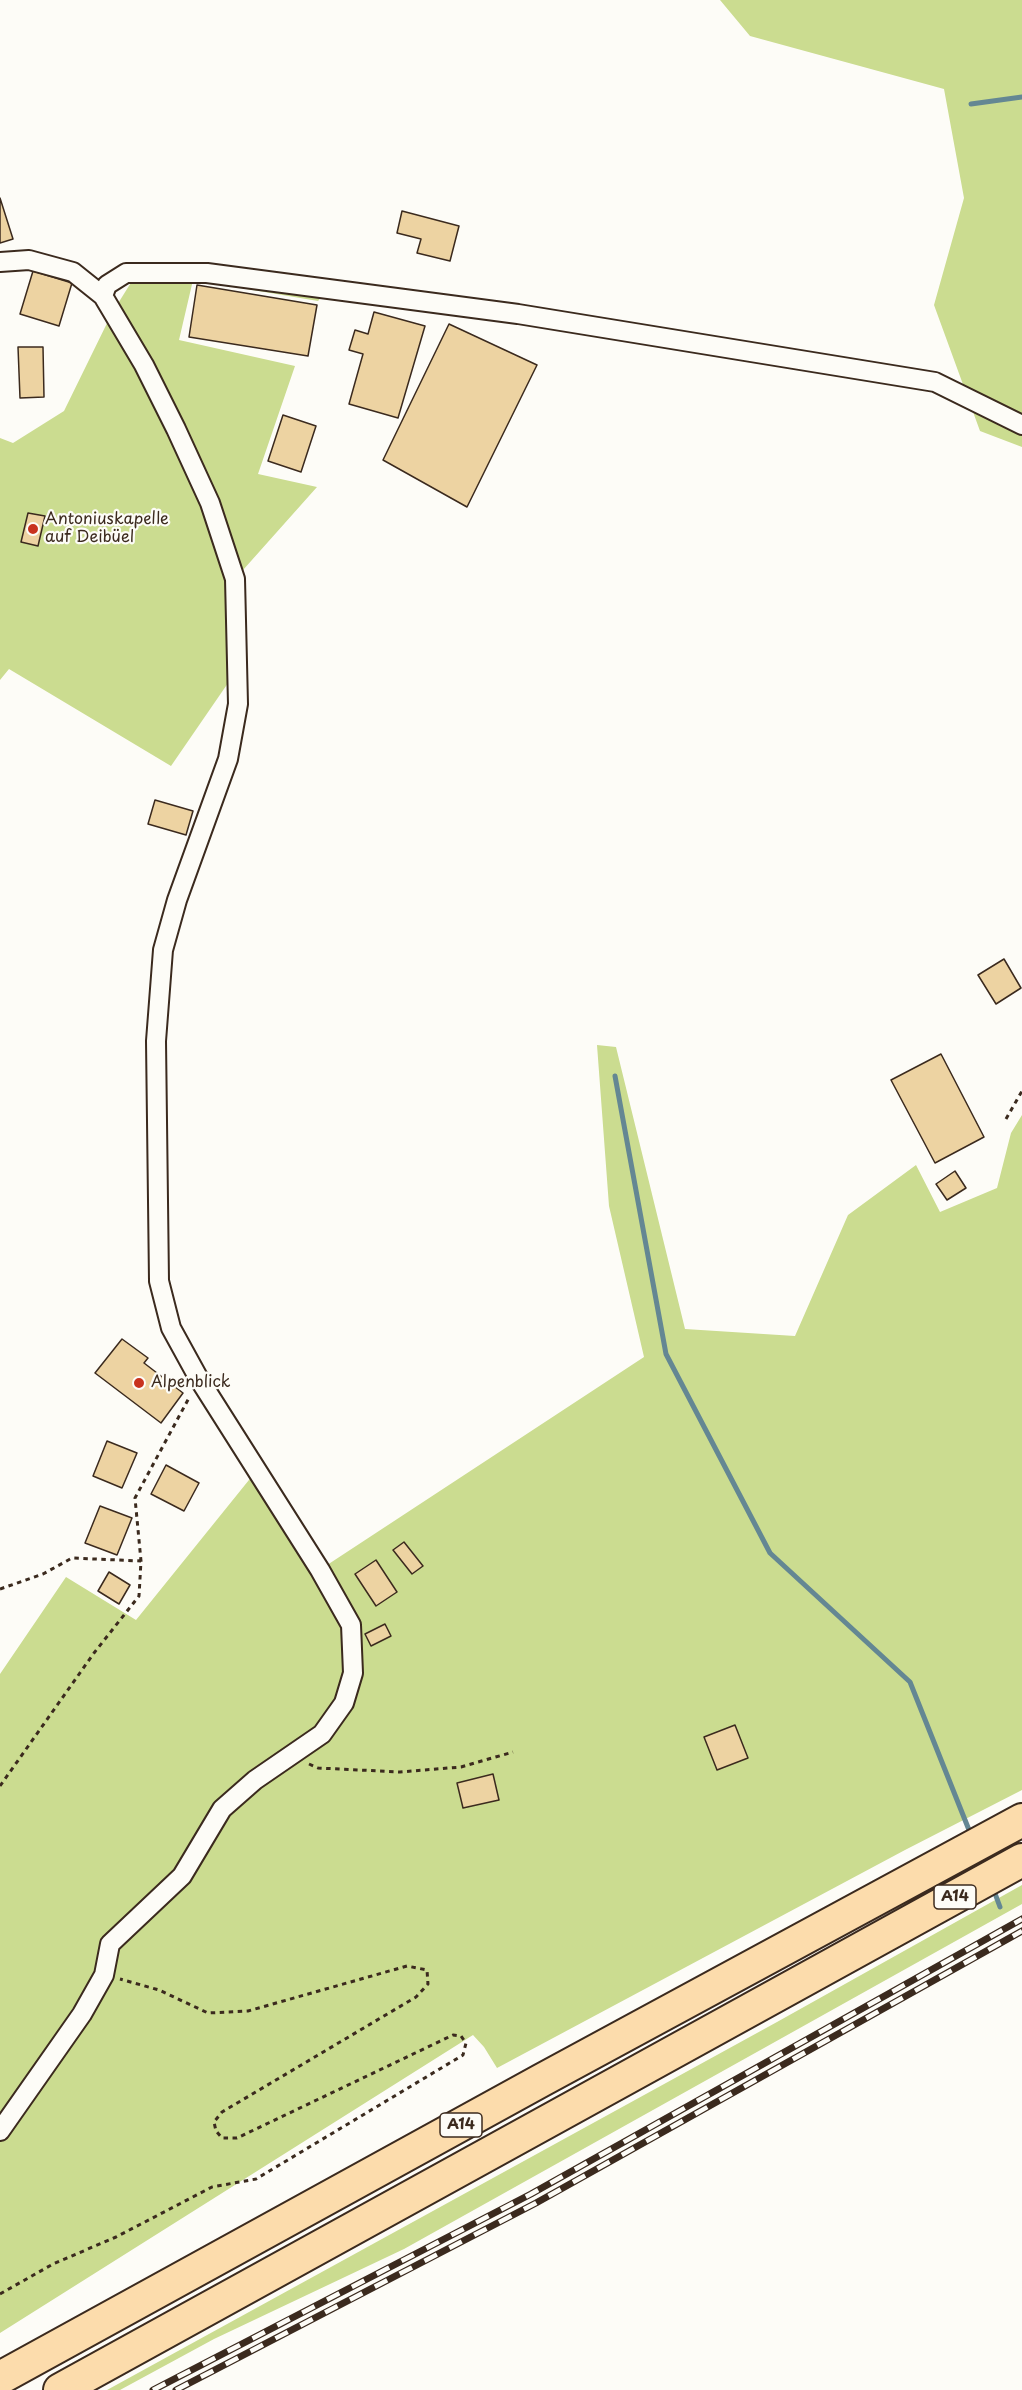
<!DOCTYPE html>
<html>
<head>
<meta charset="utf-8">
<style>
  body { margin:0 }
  canvas { display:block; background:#fdfcf7 }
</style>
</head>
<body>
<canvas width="1022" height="2390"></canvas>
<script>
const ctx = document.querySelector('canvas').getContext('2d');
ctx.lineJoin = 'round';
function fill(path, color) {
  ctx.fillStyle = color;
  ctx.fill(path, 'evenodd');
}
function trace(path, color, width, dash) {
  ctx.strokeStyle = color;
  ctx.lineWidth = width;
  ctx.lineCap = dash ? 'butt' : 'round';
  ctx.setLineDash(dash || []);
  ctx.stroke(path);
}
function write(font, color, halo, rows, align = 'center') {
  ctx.font = font + ' "Playpen Sans",sans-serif';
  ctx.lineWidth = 4.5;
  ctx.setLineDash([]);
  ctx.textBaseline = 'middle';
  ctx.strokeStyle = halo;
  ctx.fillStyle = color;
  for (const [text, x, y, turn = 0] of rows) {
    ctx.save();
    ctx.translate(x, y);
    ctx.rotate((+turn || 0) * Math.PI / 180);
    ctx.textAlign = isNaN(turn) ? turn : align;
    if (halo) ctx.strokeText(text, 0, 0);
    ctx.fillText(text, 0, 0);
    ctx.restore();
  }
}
fill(new Path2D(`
  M720 0H1022V447L980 431 934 305 964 198 944 89 750 36Z
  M137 273 329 289 318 301 193 280 179 340 295 366 258 474 317 487 235 579 237 670 171 766 9 669 0 680V438L13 443 64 411 112 313Z
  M597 1045 616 1047 685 1329 795 1336 848 1215 916 1165 940 1212 997 1188 1011 1133 1022 1115V1790L905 1850 497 2068 484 2047 473 2035 0 2333V1674L66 1577 136 1620 257 1470 321 1569 644 1357 609 1206Z
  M1022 1885V1904L404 2249 214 2339 120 2390H107L777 2022Z`), '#cbdc90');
trace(new Path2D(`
  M971 104 1022 97
  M615 1076 666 1354 770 1553 910 1682 971 1835
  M993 1888 1000 1907`), '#648793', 5);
const building = new Path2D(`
  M0 198 13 239 0 243Z
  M402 211 459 226 450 261 417 253 421 239 397 233Z
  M33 271 72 283 59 326 20 314Z
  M197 285 317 305 308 356 189 337Z
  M374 312 425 326 398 418 349 404 363 354 349 350 355 330 368 334Z
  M449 324 537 365 467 507 383 460Z
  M18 347H43L44 397 20 398Z
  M283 415 316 426 301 472 268 461Z
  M28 513 45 516 38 546 21 542Z
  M155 800 193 811 186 835 148 824Z
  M1004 959 1021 988 996 1004 978 975Z
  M941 1054 984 1137 935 1163 891 1080Z
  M955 1171 966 1188 947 1200 936 1184Z
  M122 1339 148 1358 144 1363 183 1393 161 1423 95 1373Z
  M107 1441 137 1453 122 1488 93 1476Z
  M166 1465 199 1483 184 1511 151 1494Z
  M100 1506 132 1518 117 1555 85 1543Z
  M404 1542 423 1566 412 1574 393 1550Z
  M376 1560 397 1592 376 1606 355 1574Z
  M109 1572 130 1585 119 1604 98 1591Z
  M385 1624 391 1636 371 1646 365 1634Z
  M735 1725 748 1758 717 1770 704 1737Z
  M493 1774 499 1800 463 1808 457 1783Z`);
fill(building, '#edd3a2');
trace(building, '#3b2a1e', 1.5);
const minor = new Path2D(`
  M0 262 29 260 73 272 103 296 144 365 176 429 210 503 235 579 238 704 228 759 177 900 163 950 156 1041 159 1281 171 1328 199 1379 320 1570 351 1625 353 1673 344 1703 322 1734 255 1780 222 1809 182 1876 110 1944 104 1975 82 2014 0 2131
  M103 296 107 285 126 273H207L518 314 935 382 1022 425`);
const motorway = new Path2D(`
  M0 2378 542 2080 1022 1820
  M60 2390 1022 1860`);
trace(minor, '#3b2a1e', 22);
trace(motorway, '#3b2a1e', 36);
trace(new Path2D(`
  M1006 1119 1022 1091
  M0 1589 43 1574 72 1558 141 1561
  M309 1764 318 1768 400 1772 461 1767 513 1752
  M0 1786 94 1653 139 1596 141 1561 135 1498 190 1396
  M0 2294 53 2264 116 2237 212 2187 256 2179 463 2055 466 2043 461 2036 453 2035 237 2138H222L216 2131 214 2122 222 2112 416 1997 428 1984 427 1970 407 1966 248 2011 208 2013 159 1990 120 1979`), '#3b2a1e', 3, [4.5, 4.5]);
trace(minor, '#fdfcf7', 18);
trace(motorway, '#fcdcac', 32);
const rail = new Path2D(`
  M153 2390 531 2194 1022 1919
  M176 2390 536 2203 1022 1931`);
trace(rail, '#3b2a1e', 7);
trace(rail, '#fdfcf7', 4.5, [14]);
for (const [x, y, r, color] of [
  [33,529,6,"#c8321e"],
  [139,1383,6,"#c8321e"]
]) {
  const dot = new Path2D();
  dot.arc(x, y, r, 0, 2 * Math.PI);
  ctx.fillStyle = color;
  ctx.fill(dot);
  trace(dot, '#fdfcf7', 2);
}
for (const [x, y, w] of [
  [955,1897,42],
  [461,2125,42]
]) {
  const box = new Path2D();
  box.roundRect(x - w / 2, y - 12, w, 24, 4.5);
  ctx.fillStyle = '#fdfcf7';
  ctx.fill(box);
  trace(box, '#3b2a1e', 1.5);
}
write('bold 15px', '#3b2a1e', null, [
  ["A14",955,1897],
  ["A14",461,2125]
]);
write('16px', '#3b2a1e', '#fdfcf7', [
  ["Antoniuskapelle",45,520],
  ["auf Deibüel",45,538],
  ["Alpenblick",151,1383]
], 'left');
</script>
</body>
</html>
